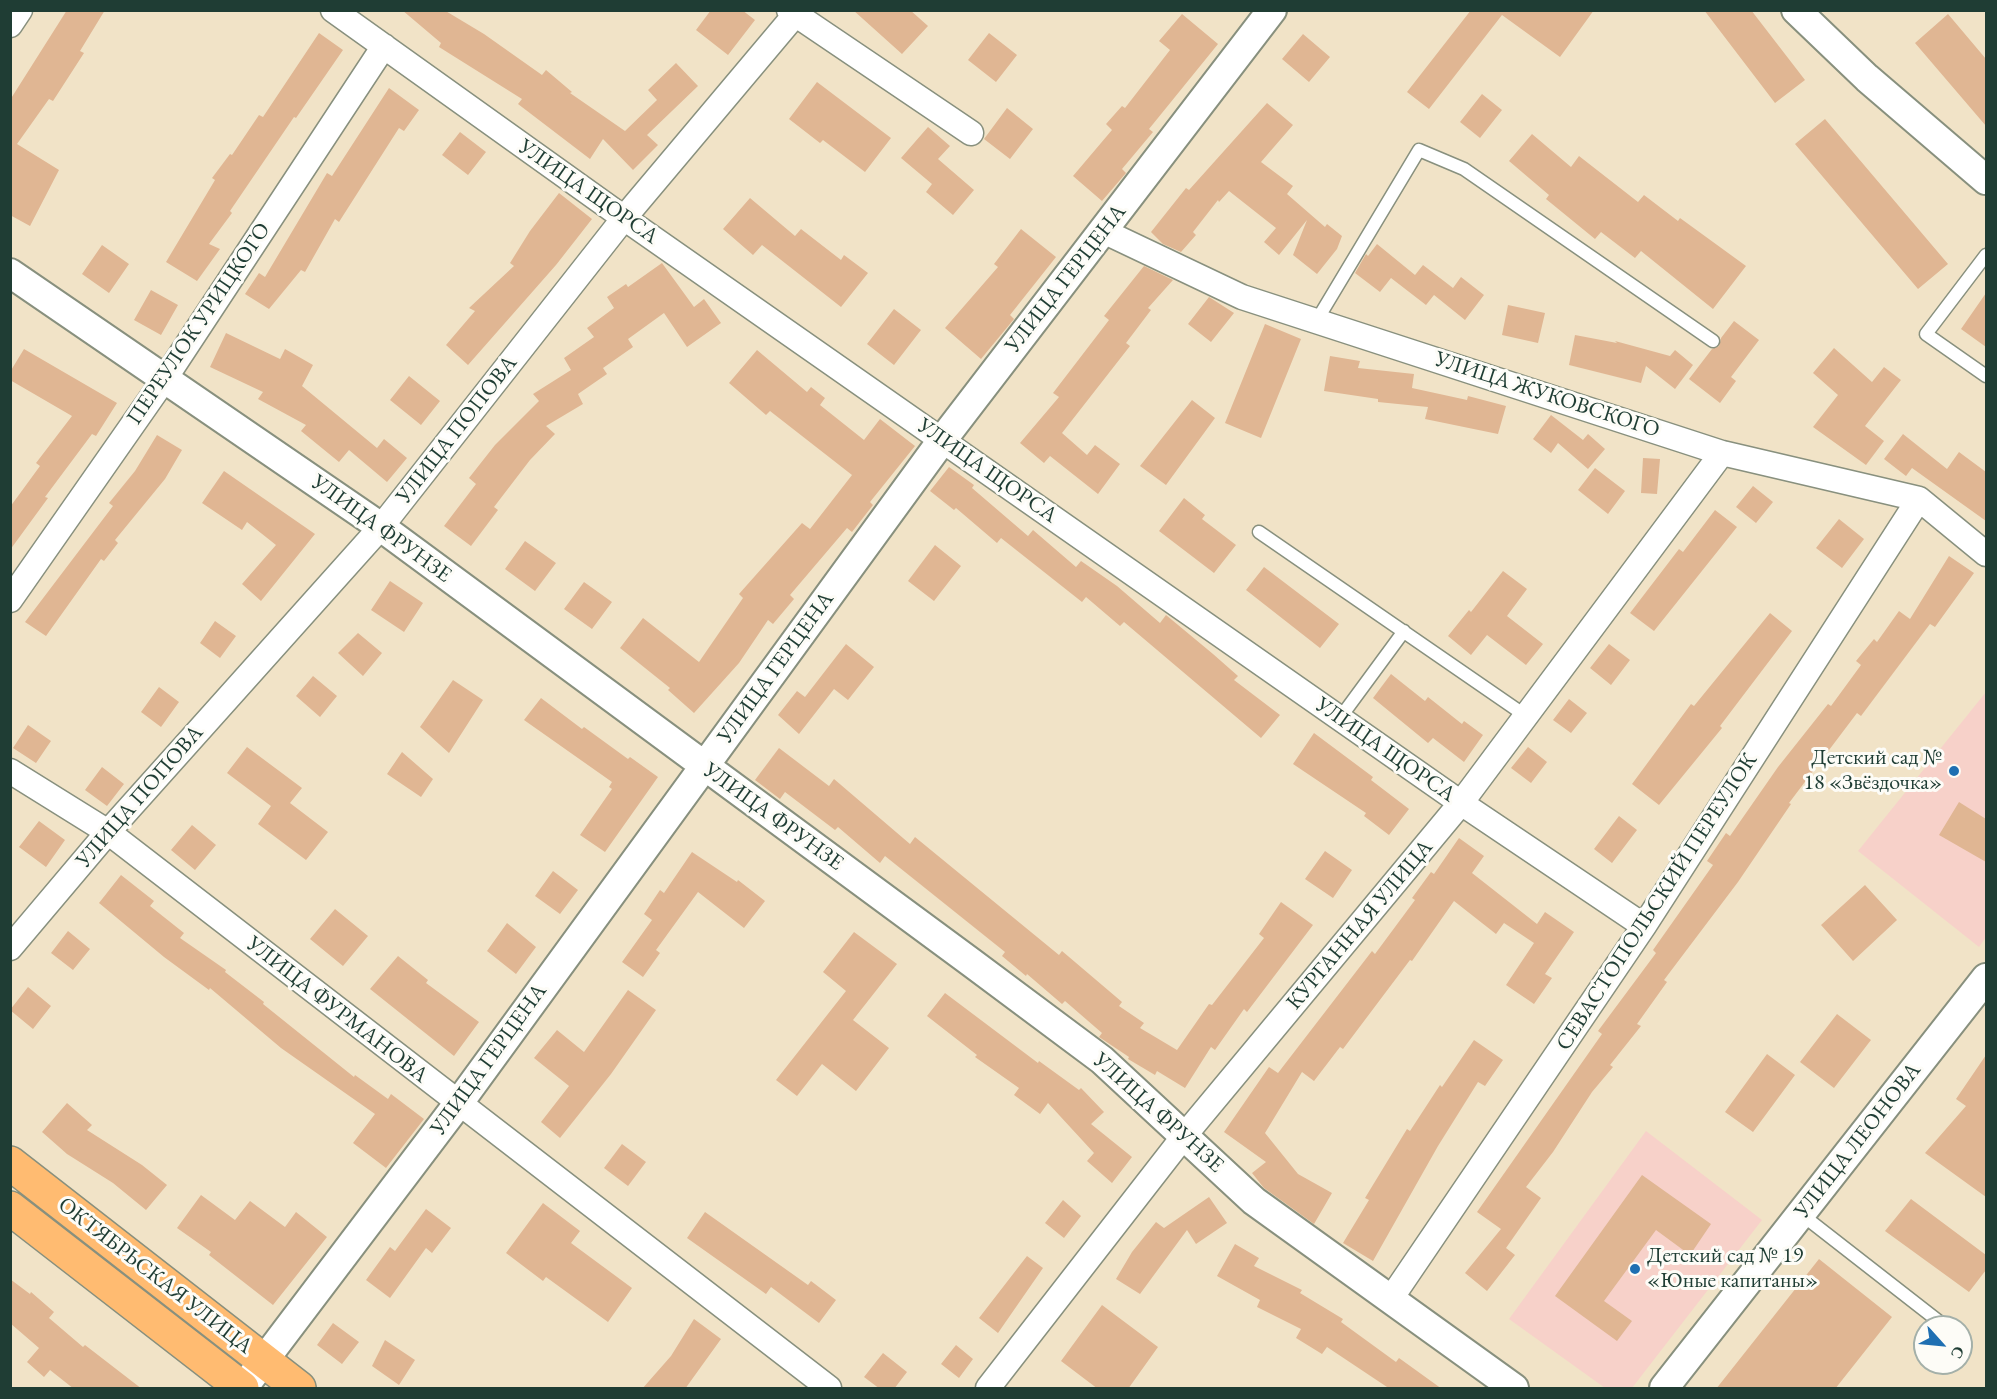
<!DOCTYPE html>
<html>
<head>
<meta charset="utf-8">
<style>
  body { margin:0 }
  #map { position:relative; width:1997px; height:1399px; overflow:hidden; background:#f1e3c7; font-family:"EB Garamond",serif }
  canvas { display:block }
  .frame { position:absolute; inset:0; border:12px solid #1f3d34; pointer-events:none }
  .north { position:absolute; left:1913px; top:1315px; width:60px; height:60px; box-sizing:border-box; background:#fdfcf7; border:2px solid #a4b0a9; border-radius:50%; rotate:117deg; font-size:16px; font-weight:700; line-height:24px; text-align:center; color:#1f3d34 }
  .north::after { content:''; display:block; margin:auto; width:21px; height:27px; background:#1f6fb2; clip-path:polygon(50% 0,100% 100%,50% 72%,0 100%) }
</style>
</head>
<body>
<div id="map">
<canvas width="1997" height="1399"></canvas>
<div class="frame"></div>
<div class="north">С</div>
</div>
<script>
const ctx = document.querySelector('canvas').getContext('2d');
ctx.lineJoin = 'round';
function fill(path, color) {
  ctx.fillStyle = color;
  ctx.fill(path, 'evenodd');
}
function trace(path, color, width, dash) {
  ctx.strokeStyle = color;
  ctx.lineWidth = width;
  ctx.lineCap = dash ? 'butt' : 'round';
  ctx.setLineDash(dash || []);
  ctx.stroke(path);
}
function write(font, color, halo, rows, align = 'center') {
  ctx.font = font + ' "EB Garamond",serif';
  ctx.lineWidth = 6;
  ctx.setLineDash([]);
  ctx.textBaseline = 'middle';
  ctx.strokeStyle = halo;
  ctx.fillStyle = color;
  for (const [text, x, y, turn = 0] of rows) {
    ctx.save();
    ctx.translate(x, y);
    ctx.rotate((+turn || 0) * Math.PI / 180);
    ctx.textAlign = isNaN(turn) ? turn : align;
    if (halo) ctx.strokeText(text, 0, 0);
    ctx.fillText(text, 0, 0);
    ctx.restore();
  }
}
fill(new Path2D(`
  M1986 692V937L1979 947 1858 851Z
  M1646 1131 1762 1220 1632 1388H1605L1509 1319Z`), '#f7d1c9');
fill(new Path2D(`
  M67 10H105L80 51 84 53 53 101 49 99 17 144 59 170 30 226 10 215V100Z
  M402 10H444L484 34 542 75 546 70 572 92 570 93 625 131 657 100 648 90 676 63 698 86 647 135 658 145 633 170 603 139 590 159 518 104 522 99 439 47 441 43Z
  M711 10H742L755 20 728 55 696 30Z
  M853 10H910L928 26 902 54Z
  M1471 10H1594L1560 57 1502 15 1429 109 1407 92Z
  M1704 10H1751L1805 80 1775 103Z
  M1182 14 1218 44 1149 129 1153 132 1122 169 1126 173 1102 201 1073 176 1112 130 1106 124 1122 106 1125 108 1170 50 1159 41Z
  M1948 14 1986 59V126L1915 43Z
  M319 33 343 50 296 118 294 117 230 211 232 213 209 244 220 249 197 281 166 262 215 180 212 178 230 154 232 155 259 115 263 117Z
  M989 33 1017 55 996 82 968 60Z
  M1303 34 1330 57 1309 82 1282 59Z
  M817 82 891 138 865 172 823 140 820 143 789 119Z
  M389 88 419 110 404 131 399 128 339 222 335 219 305 272 301 270 269 309 245 294 259 273 265 277 327 173 332 176Z
  M1482 94 1502 110 1480 138 1460 122Z
  M1267 103 1293 125 1261 162 1293 186 1287 194 1325 227 1327 224 1342 236 1337 249 1317 274 1293 255 1307 220 1279 255 1264 242 1276 228 1229 191 1219 202 1218 200 1193 232 1196 235 1181 252 1163 244 1151 232 1186 188 1189 190Z
  M1007 108 1033 129 1010 159 984 139Z
  M1825 119 1948 264 1918 289 1795 144Z
  M928 127 950 146 938 159 974 190 953 215 926 192 932 184 901 158Z
  M460 132 486 152 468 175 442 155Z
  M1532 134 1571 167 1579 156 1638 202 1644 195 1678 221 1680 218 1746 266 1713 309 1641 251 1635 258 1601 232 1595 239 1546 199 1549 195 1509 161Z
  M559 193 592 219 556 265 468 365 446 345 475 311 469 308 514 266 510 263 530 231Z
  M750 198 795 236 801 229 841 260 844 255 868 273 841 307 762 245 753 255 723 229Z
  M1021 229 1056 257 1010 315 1014 319 981 359 945 328 998 267 994 264Z
  M1377 244 1415 275 1423 265 1453 288 1461 277 1484 295 1465 320 1434 295 1426 305 1391 278 1380 292 1355 273 1366 254 1368 256Z
  M102 245 129 264 109 293 82 274Z
  M662 263 694 307 704 299 721 323 687 347 664 313 628 339 633 347 603 368 607 374 578 394 583 404 546 426 555 434 530 460 494 507 498 510 471 546 444 526 476 484 469 478 495 445 539 401 533 394 571 370 564 358 594 337 587 328 614 308 607 297 626 284 628 287Z
  M1144 266 1173 280 1148 308 1151 310 1126 343 1130 346 1062 433 1087 455 1095 445 1120 464 1098 494 1050 456 1044 463 1020 443 1059 397 1053 393 1109 320 1104 316Z
  M151 290 178 305 161 335 134 320Z
  M1986 293V347L1961 329Z
  M1209 297 1234 313 1211 342 1188 324Z
  M1508 305 1545 313 1538 343 1502 335Z
  M894 309 921 330 894 365 867 344Z
  M1734 321 1759 340 1731 377 1736 381 1720 403 1689 379 1712 349 1719 346 1721 338Z
  M1265 324 1301 339 1261 438 1225 423Z
  M226 333 280 359 285 349 313 365 302 386 377 448 384 439 407 458 387 482 349 450 339 462 301 431 306 425 258 399 263 392 210 367Z
  M1575 335 1617 343 1615 341 1670 356 1675 350 1693 365 1675 389 1646 366 1641 383 1569 365Z
  M1834 348 1872 382 1884 367 1901 380 1865 426 1884 441 1866 465 1813 427 1838 395 1813 373Z
  M24 349 117 403 96 436 92 434 45 497 48 498 10 550V507L40 466 36 463 72 416 10 380V372Z
  M757 350 807 392 811 387 825 398 820 405 864 440 880 419 915 446 870 502 873 505 852 532 847 528 790 595 794 599 773 624 768 620 739 663 694 713 668 690 670 688 620 648 643 618 699 662 743 598 739 594 802 523 810 529 852 475 770 411 766 415 729 383Z
  M1330 356 1360 361 1358 368 1414 374 1412 388 1467 400 1468 396 1506 406 1498 434 1425 419 1428 407 1378 402V399L1324 391Z
  M409 376 440 401 421 425 390 400Z
  M1192 400 1215 418 1166 485 1140 466Z
  M1551 415 1583 440 1588 434 1605 449 1588 469 1558 443 1551 453 1533 439Z
  M1903 434 1947 469 1959 452 1986 472V521L1912 468 1906 476 1884 459Z
  M157 435 182 450 165 479 115 540 118 543 104 561 101 559 46 636 25 622 113 506 109 503 135 471Z
  M1643 458 1660 459 1657 494 1641 493Z
  M949 467 974 485 972 488 1028 536 1033 530 1076 567 1081 561 1117 586 1160 623 1166 615 1213 654 1238 676 1234 680 1280 715 1261 738 1124 622 1120 626 1086 597 1082 602 1001 538 997 543 956 508 954 510 930 491Z
  M1595 468 1625 491 1608 514 1578 490Z
  M224 471 315 534 261 601 242 584 276 545 247 522 242 530 202 503Z
  M1753 486 1773 502 1756 523 1736 507Z
  M1184 498 1205 515 1202 519 1236 545 1214 573 1159 531Z
  M1715 510 1737 527 1654 631 1630 613 1679 549 1683 552Z
  M1839 519 1864 539 1842 568 1816 548Z
  M525 541 556 563 535 591 505 569Z
  M935 545 961 566 934 601 908 581Z
  M1949 556 1974 573 1935 627 1930 624 1861 716 1857 713 1789 803 1791 804 1738 882 1664 980 1667 982 1637 1024 1641 1026 1610 1065 1613 1067 1592 1092 1553 1152 1526 1187 1541 1198 1506 1248 1515 1255 1487 1291 1465 1273 1501 1229 1477 1212 1602 1034 1598 1031 1656 953 1653 950 1713 865 1707 861 1726 833 1730 836 1778 767 1828 704 1831 706 1861 665 1856 661 1874 639 1877 642 1899 611 1910 619Z
  M1264 567 1339 624 1320 648 1246 590Z
  M1503 571 1527 589 1507 616 1543 644 1526 665 1487 635 1471 655 1448 636 1469 610 1471 612Z
  M390 581 423 603 404 632 371 610Z
  M584 582 612 602 592 629 564 609Z
  M1770 613 1792 631 1720 726 1722 728 1659 805 1632 784 1691 704 1694 706Z
  M215 621 236 636 220 658 200 643Z
  M358 633 382 653 363 676 338 653Z
  M846 644 874 667 848 700 834 689 799 734 778 715 797 691 805 697Z
  M1609 644 1630 660 1611 685 1590 668Z
  M1391 674 1425 701 1428 697 1462 724 1464 721 1483 735 1464 762 1433 738 1428 743 1373 698Z
  M313 676 337 696 320 717 296 696Z
  M453 680 483 700 449 753 420 727Z
  M159 687 179 702 161 727 141 712Z
  M541 698 582 729 584 727 628 759 630 757 658 777 605 852 580 835 612 789 609 787 612 782 524 720Z
  M1569 699 1587 713 1571 733 1553 720Z
  M28 725 51 741 36 763 13 748Z
  M1314 733 1373 777 1371 780 1409 809 1389 835 1364 816 1366 813 1293 764Z
  M247 747 302 788 290 803 328 832 306 860 258 824 271 806 227 773Z
  M1528 747 1547 762 1531 783 1511 768Z
  M779 748 829 786 834 779 910 844 915 837 1059 955 1062 951 1122 1002 1119 1006 1144 1023 1140 1028 1177 1050 1209 1004 1212 1005 1264 938 1259 934 1281 902 1313 925 1247 1012 1244 1009 1215 1050 1211 1047 1185 1088 1157 1071 1155 1075 1128 1059 1129 1057 1099 1037 1102 1033 1065 1001 1062 1004 1027 974 1026 976 1002 956 1005 952 885 856 880 863 838 827 835 830 785 792 780 799 755 780Z
  M402 752 433 779 421 797 387 774Z
  M102 767 124 784 107 806 85 790Z
  M1959 802 1986 819V862L1939 835Z
  M1619 816 1637 830 1612 863 1594 849Z
  M39 821 65 840 46 867 19 847Z
  M192 825 216 845 195 870 171 850Z
  M1459 838 1484 856 1472 873 1537 924 1545 912 1574 932 1545 974 1552 978 1534 1004 1506 985 1534 943 1504 923 1496 934 1454 901 1412 961 1410 960 1343 1049 1340 1047 1314 1081 1302 1072 1265 1133 1298 1174 1332 1193 1314 1224 1264 1188 1252 1173 1266 1162 1224 1132 1269 1067 1278 1073 1372 951 1375 954 1415 900 1412 898 1431 872 1434 874Z
  M1325 851 1352 870 1333 898 1305 879Z
  M692 852 737 882 738 880 765 901 744 928 698 892 656 950 660 953 643 977 622 962 652 920 644 914 660 890 664 893Z
  M553 871 578 890 560 914 535 896Z
  M121 875 154 901 150 906 184 933 180 938 226 970 225 972 264 1002 263 1004 354 1077 355 1075 388 1099 391 1094 424 1119 386 1168 353 1143 375 1114 281 1048 210 988 209 990 164 957 99 903Z
  M1865 885 1897 920 1853 961 1821 925Z
  M335 909 368 936 343 966 310 939Z
  M507 923 536 947 516 974 487 951Z
  M68 931 90 949 73 970 51 953Z
  M854 932 897 964 853 1020 889 1048 856 1091 822 1064 797 1096 776 1080 846 991 823 972Z
  M398 956 428 980 426 983 479 1022 454 1056 370 989Z
  M28 987 51 1006 33 1029 10 1010Z
  M628 990 656 1010 611 1074 560 1138 541 1122 569 1086 534 1058 557 1030 584 1052Z
  M945 993 1038 1063 1039 1061 1079 1090 1081 1088 1104 1112 1091 1124 1132 1157 1112 1183 1087 1161 1094 1153 1048 1103 1040 1114 1014 1095 1019 1088 975 1057 977 1055 927 1016Z
  M1837 1014 1871 1040 1834 1088 1800 1062Z
  M1474 1040 1503 1060 1485 1086 1478 1082 1438 1146 1373 1261 1343 1243 1369 1200 1365 1198 1407 1129 1410 1131 1440 1085 1442 1087Z
  M1767 1054 1795 1075 1753 1132 1725 1112Z
  M1986 1055V1197L1925 1153 1966 1106 1956 1099Z
  M67 1103 92 1125 87 1130 142 1165 167 1185 146 1210 113 1183 67 1154 42 1132Z
  M622 1144 646 1162 628 1186 604 1168Z
  M1642 1175 1711 1224 1690 1255 1656 1230 1604 1301 1632 1321 1617 1341 1555 1296Z
  M201 1195 235 1220 250 1201 285 1227 296 1212 327 1237 273 1305 209 1255 211 1252 177 1228Z
  M1209 1197 1227 1223 1196 1244 1187 1230 1140 1294 1116 1279 1132 1252 1156 1222 1164 1228Z
  M1911 1199 1986 1255V1270L1969 1292 1885 1231Z
  M1063 1200 1081 1216 1064 1238 1045 1223Z
  M543 1203 580 1231 571 1243 632 1288 608 1322 546 1277 543 1281 506 1253Z
  M426 1209 451 1228 432 1253 426 1248 390 1298 366 1280 390 1247 395 1251Z
  M705 1212 808 1285 811 1281 836 1300 819 1323 771 1287 766 1294 687 1238Z
  M1235 1244 1259 1258 1254 1266 1302 1290 1300 1293 1343 1319 1341 1322 1396 1362 1399 1358 1442 1389H1390L1327 1347 1322 1354 1296 1338 1301 1329 1257 1307 1260 1300 1217 1276Z
  M1027 1256 1043 1268 998 1333 979 1318Z
  M1819 1259 1892 1317 1835 1389H1716Z
  M10 1279 30 1294 31 1292 54 1312 49 1318 83 1347 85 1345 142 1389H74L50 1370 44 1377 27 1362 39 1348 10 1323Z
  M1102 1305 1158 1347 1128 1389H1098L1061 1361Z
  M694 1319 721 1339 685 1389H642L671 1356Z
  M333 1323 359 1342 342 1364 317 1345Z
  M385 1340 415 1360 399 1385 372 1366Z
  M956 1345 973 1359 959 1378 941 1364Z
  M883 1353 907 1372 894 1389H880L864 1377Z`), '#e0b693');
const service = new Path2D(`
  M1986 255 1926 334 1986 376
  M1317 320 1419 150 1464 169 1713 341
  M1259 532 1526 716
  M1340 718 1404 631
  M1801 1214 1946 1327`);
const minor = new Path2D(`
  M333 10 624 218 1461 803 1644 926
  M789 10 971 133
  M10 25 20 10
  M1103 231 1242 297 1722 453 1919 499 1986 554
  M10 600 166 377 384 46
  M10 771 108 832 829 1388
  M10 948 108 832 381 527 624 218 799 10
  M1390 1300 1644 926 1919 499
  M988 1388 1184 1136 1461 803 1722 453`);
const tertiary = new Path2D(`
  M1796 10 1867 78 1986 180
  M10 273 381 527 972 963 1102 1060 1254 1201 1514 1388
  M243 1388 458 1104 943 439 1272 10
  M1664 1388 1986 978`);
const primary = new Path2D(`
  M10 1163 299 1388
  M10 1208 242 1388`);
trace(service, '#88907e', 15);
trace(minor, '#88907e', 27);
trace(tertiary, '#88907e', 32);
trace(primary, '#88907e', 36);
trace(service, '#fff', 12);
trace(minor, '#fff', 24);
trace(tertiary, '#fff', 28);
trace(primary, '#ffbb71', 33);
for (const [x, y, r, color] of [
  [1954,771,6,"#1f6fb2"],
  [1635,1269,6,"#1f6fb2"]
]) {
  const dot = new Path2D();
  dot.arc(x, y, r, 0, 2 * Math.PI);
  ctx.fillStyle = color;
  ctx.fill(dot);
  trace(dot, '#fdfcf7', 2);
}
write('22px', '#1f3d34', '#fdfcf7', [
  ["УЛИЦА ЩОРСА",588,192,35],
  ["УЛИЦА ГЕРЦЕНА",1066,279,-52],
  ["ПЕРЕУЛОК УРИЦКОГО",199,324,-56],
  ["УЛИЦА ЖУКОВСКОГО",1547,395,18],
  ["УЛИЦА ПОПОВА",457,430,-52],
  ["УЛИЦА ЩОРСА",987,471,35],
  ["УЛИЦА ФРУНЗЕ",381,529,36],
  ["УЛИЦА ГЕРЦЕНА",776,668,-54],
  ["УЛИЦА ЩОРСА",1385,750,35],
  ["УЛИЦА ПОПОВА",140,797,-49],
  ["УЛИЦА ФРУНЗЕ",773,817,36],
  ["СЕВАСТОПОЛЬСКИЙ ПЕРЕУЛОК",1657,902,-57],
  ["КУРГАННАЯ УЛИЦА",1360,925,-50],
  ["УЛИЦА ФУРМАНОВА",337,1010,38],
  ["УЛИЦА ГЕРЦЕНА",489,1060,-54],
  ["УЛИЦА ФРУНЗЕ",1158,1113,42],
  ["УЛИЦА ЛЕОНОВА",1858,1141,-52],
  ["ОКТЯБРЬСКАЯ УЛИЦА",155,1276,38]
]);
write('22px', '#1f3d34', '#fdfcf7', [
  ["Детский сад №",1942,758],
  ["18 «Звёздочка»",1942,783],
  ["Детский сад № 19",1647,1256,"left"],
  ["«Юные капитаны»",1647,1281,"left"]
], 'right');
</script>
</body>
</html>
